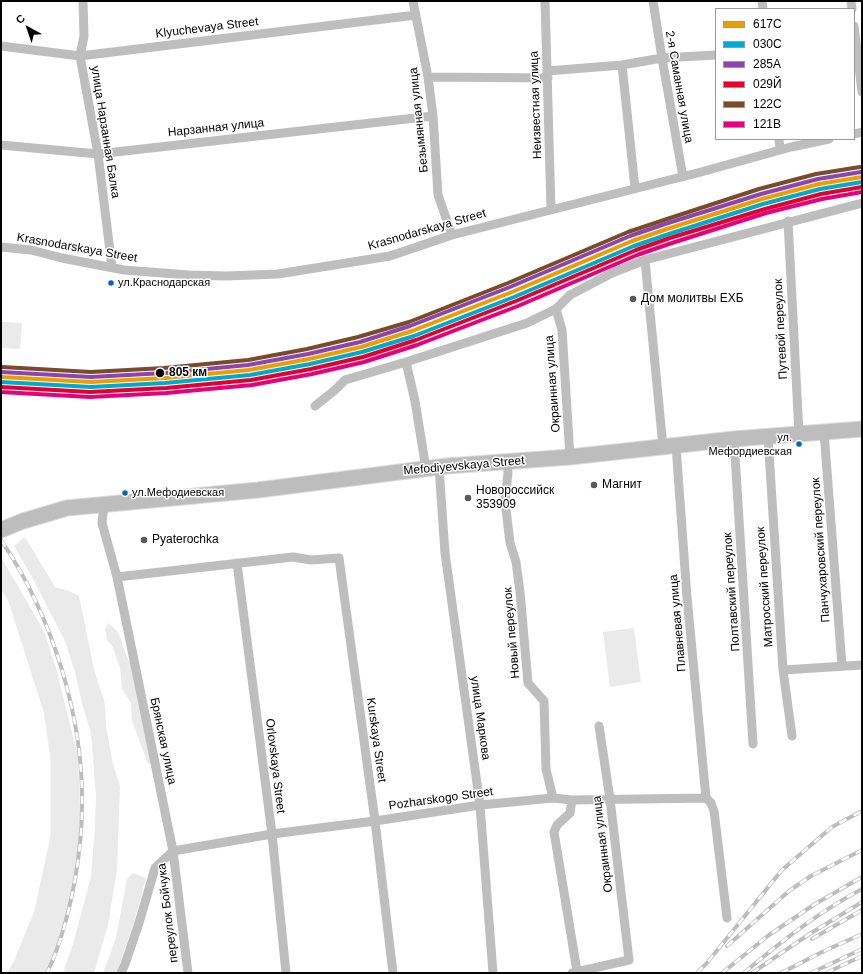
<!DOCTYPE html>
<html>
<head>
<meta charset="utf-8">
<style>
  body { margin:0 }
  #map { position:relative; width:863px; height:974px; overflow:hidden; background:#fff; font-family:Helvetica,sans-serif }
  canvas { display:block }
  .frame { position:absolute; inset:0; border:2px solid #000; pointer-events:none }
  .legend { position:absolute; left:715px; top:8px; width:140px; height:132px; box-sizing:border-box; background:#fff; border:1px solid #999; margin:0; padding:5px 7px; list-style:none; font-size:12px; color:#000 }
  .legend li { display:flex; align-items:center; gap:8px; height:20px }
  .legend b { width:20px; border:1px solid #999 }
  .north { position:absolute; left:8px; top:8px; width:40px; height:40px; -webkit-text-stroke:3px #fff; paint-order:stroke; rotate:320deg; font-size:11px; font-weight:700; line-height:16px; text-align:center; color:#000 }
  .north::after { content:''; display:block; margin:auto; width:14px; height:18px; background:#000; clip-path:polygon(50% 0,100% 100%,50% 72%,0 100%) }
</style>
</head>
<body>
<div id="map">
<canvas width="863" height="974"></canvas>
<div class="frame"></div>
<ul class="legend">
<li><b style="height:5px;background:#eb9e00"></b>617C</li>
<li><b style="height:5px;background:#00a9ce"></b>030C</li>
<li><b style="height:5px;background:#8e44ad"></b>285А</li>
<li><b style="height:5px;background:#e4002b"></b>029Й</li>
<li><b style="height:5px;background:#7a4b2a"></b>122С</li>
<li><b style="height:5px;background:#e5007d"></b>121В</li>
</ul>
<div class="north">С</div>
</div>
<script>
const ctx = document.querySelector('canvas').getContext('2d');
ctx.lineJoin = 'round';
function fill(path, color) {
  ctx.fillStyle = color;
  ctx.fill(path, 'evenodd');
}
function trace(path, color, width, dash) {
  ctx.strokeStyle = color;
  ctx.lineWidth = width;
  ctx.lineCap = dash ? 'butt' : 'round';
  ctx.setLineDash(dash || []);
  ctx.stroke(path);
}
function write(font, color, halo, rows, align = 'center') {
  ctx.font = font + ' Helvetica,sans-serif';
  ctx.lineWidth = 3;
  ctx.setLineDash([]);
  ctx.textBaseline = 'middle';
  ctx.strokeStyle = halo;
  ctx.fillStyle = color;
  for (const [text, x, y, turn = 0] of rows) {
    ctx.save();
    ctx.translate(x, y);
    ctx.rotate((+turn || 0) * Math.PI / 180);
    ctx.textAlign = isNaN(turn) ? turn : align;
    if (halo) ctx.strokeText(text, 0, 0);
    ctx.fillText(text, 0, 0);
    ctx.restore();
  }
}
fill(new Path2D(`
  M1 322 22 323 20 349 1 348Z
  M25 537 55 587 69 591 79 596 94 669 105 704 106 727 113 764 120 786 117 869 108 925 94 973H63L73 944 91 877 95 828 96 795 91 733 82 703 75 672 65 641 32 577 14 546Z
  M1 557 44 631 56 668 78 756 80 807V837L74 894 58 947 46 973H7L14 961 34 912 51 834V762L44 713 8 600 1 590Z
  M108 623C122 633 121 640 126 655 128 660 132 665 135 669L154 763 148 764 132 721 131 703 122 689 120 668 116 657 113 647 107 640 105 629Z
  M634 628 641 682 610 687 603 632Z
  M133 873 146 878 135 919 118 969 116 973H103L116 938 127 879Z`), '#eaeaea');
const primary = new Path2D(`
  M1 530 23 521 67 508 258 490 447 466 570 457 734 439 862 429`);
trace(primary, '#dbdbdb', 17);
trace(new Path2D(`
  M83 1 84 36 80 56 98 154 112 267
  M413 1 428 77 433 116 438 195 452 235
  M545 1 551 209
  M653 1 662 58 683 177
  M762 1 763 9
  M851 1 852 9
  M854 26 862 92
  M1 46 80 56 416 15
  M622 65 635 188
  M547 71 622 65 662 58 716 55
  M428 77 548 78
  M854 134 862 132
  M779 139 780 150
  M1 145 98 154 433 116
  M788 221 799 434
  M1 247 31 250 62 258 124 270 189 275 226 276 278 274 390 256 452 235 701 172 791 147 829 139
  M645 260 663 447
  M556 309 562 330 570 457
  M406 362 415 401 426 469
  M315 406 335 390 345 380 406 362 527 323 556 309 570 295 612 273 645 260 862 203
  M824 432 842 666
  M768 437 783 670 792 736
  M734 439 753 744
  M676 446 687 597 706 798
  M507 461 508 473 505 501 510 543 516 562 520 592 528 683 544 701 546 769 553 798
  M439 467 445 553 480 805 493 973
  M104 504 102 523 117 577 173 851 155 868 139 923 125 964 121 973
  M237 563 272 834 286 973
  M117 577 293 557 311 560 339 558 375 821 393 973
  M783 670 862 665
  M572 800 570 813 557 825 554 832 577 971
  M188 973 173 851 272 834 375 821 480 805 553 798 572 800 706 798 711 803 714 811 727 918
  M572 973 629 960 610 799 599 726`), '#bebebe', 9);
trace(primary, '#bdbdbd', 15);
const rail = new Path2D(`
  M1 540C52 615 84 717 82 808 82 833 79 856 75 880 69 912 61 944 47 973
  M812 939 862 910
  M727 946 789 891 811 876 862 850
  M697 973 706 964 782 870 811 845 832 827 862 811
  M722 973 769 935 815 904 862 877
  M744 973C781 941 819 912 862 889
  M752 973 808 935 862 902
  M781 973 822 952 862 934
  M811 973 862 949
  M826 973 862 956`);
trace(rail, '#bdbdbd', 4);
trace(rail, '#fff', 2.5, [8]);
trace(new Path2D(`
  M1 377 91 382 165 378 249 370 309 359 361 347 412 331 512 292 632 241 667 229 762 199 819 184 862 177`), '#eb9e00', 4);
trace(new Path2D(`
  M1 382 91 387 165 383 250 375 310 364 362 352 414 336 514 297 634 246 669 234 763 204 820 189 862 182`), '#00a9ce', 4);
trace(new Path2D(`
  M1 372 91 377 165 373 248 365 308 354 360 342 410 326 510 287 630 236 665 224 761 194 818 179 861 172`), '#8e44ad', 4);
trace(new Path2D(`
  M1 387 90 392 166 388 251 380 311 369 363 357 416 340 516 301 636 250 670 238 765 209 821 194 862 187`), '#e4002b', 4);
trace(new Path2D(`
  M2 367 91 372 164 368 248 360 307 349 358 337 409 322 508 283 628 232 664 220 759 189 816 174 860 167`), '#7a4b2a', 4);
trace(new Path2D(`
  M1 392 90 397 166 393 252 385 312 374 364 362 417 345 518 306 637 255 672 243 766 213 822 199 862 192`), '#e5007d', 4);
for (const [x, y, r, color] of [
  [111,283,3.5,"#0065bd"],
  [633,299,4,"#595959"],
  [160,373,5,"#000"],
  [799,444,3.5,"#0065bd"],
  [594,485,4,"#595959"],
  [125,493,3.5,"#0065bd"],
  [468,498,4,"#595959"],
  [144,540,4,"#595959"]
]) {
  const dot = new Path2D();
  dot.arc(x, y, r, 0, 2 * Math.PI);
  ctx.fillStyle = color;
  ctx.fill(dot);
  trace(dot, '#fff', 1.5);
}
write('11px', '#000', '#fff', [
  ["ул.Краснодарская",118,283],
  ["ул.",792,438,"right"],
  ["Мефордиевская",792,452,"right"],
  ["ул.Мефодиевская",132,493]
], 'left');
write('12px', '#000', '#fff', [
  ["Klyuchevaya Street",207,28,-7],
  ["2-я Саманная улица",679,87,80],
  ["Неизвестная улица",536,105,-92],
  ["Безымянная улица",419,120,-96],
  ["Нарзанная улица",216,128,-6],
  ["улица Нарзанная Балка",105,132,81],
  ["Krasnodarskaya Street",427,230,-16],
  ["Krasnodarskaya Street",77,248,10],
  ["Путевой переулок",781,329,-93],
  ["Окраинная улица",553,384,-94],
  ["Mefodiyevskaya Street",464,466,-5],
  ["Панчухаровский переулок",821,550,-94],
  ["Матросский переулок",765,587,-94],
  ["Полтавский переулок",732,592,-94],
  ["Плавневая улица",678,623,-95],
  ["Новый переулок",512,633,-95],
  ["улица Маркова",480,718,82],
  ["Kurskaya Street",376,740,82],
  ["Брянская улица",163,741,78],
  ["Orlovskaya Street",275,766,83],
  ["Pozharskogo Street",441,799,-8],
  ["Окраинная улица",603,844,-97],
  ["переулок Бойчука",168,913,-97]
]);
write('12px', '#000', '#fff', [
  ["Дом молитвы ЕХБ",641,299],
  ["Магнит",602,485],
  ["Новороссийск",476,491],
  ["353909",476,505],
  ["Pyaterochka",152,540]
], 'left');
write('bold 12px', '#000', '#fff', [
  ["805 км",169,373]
], 'left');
</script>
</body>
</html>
